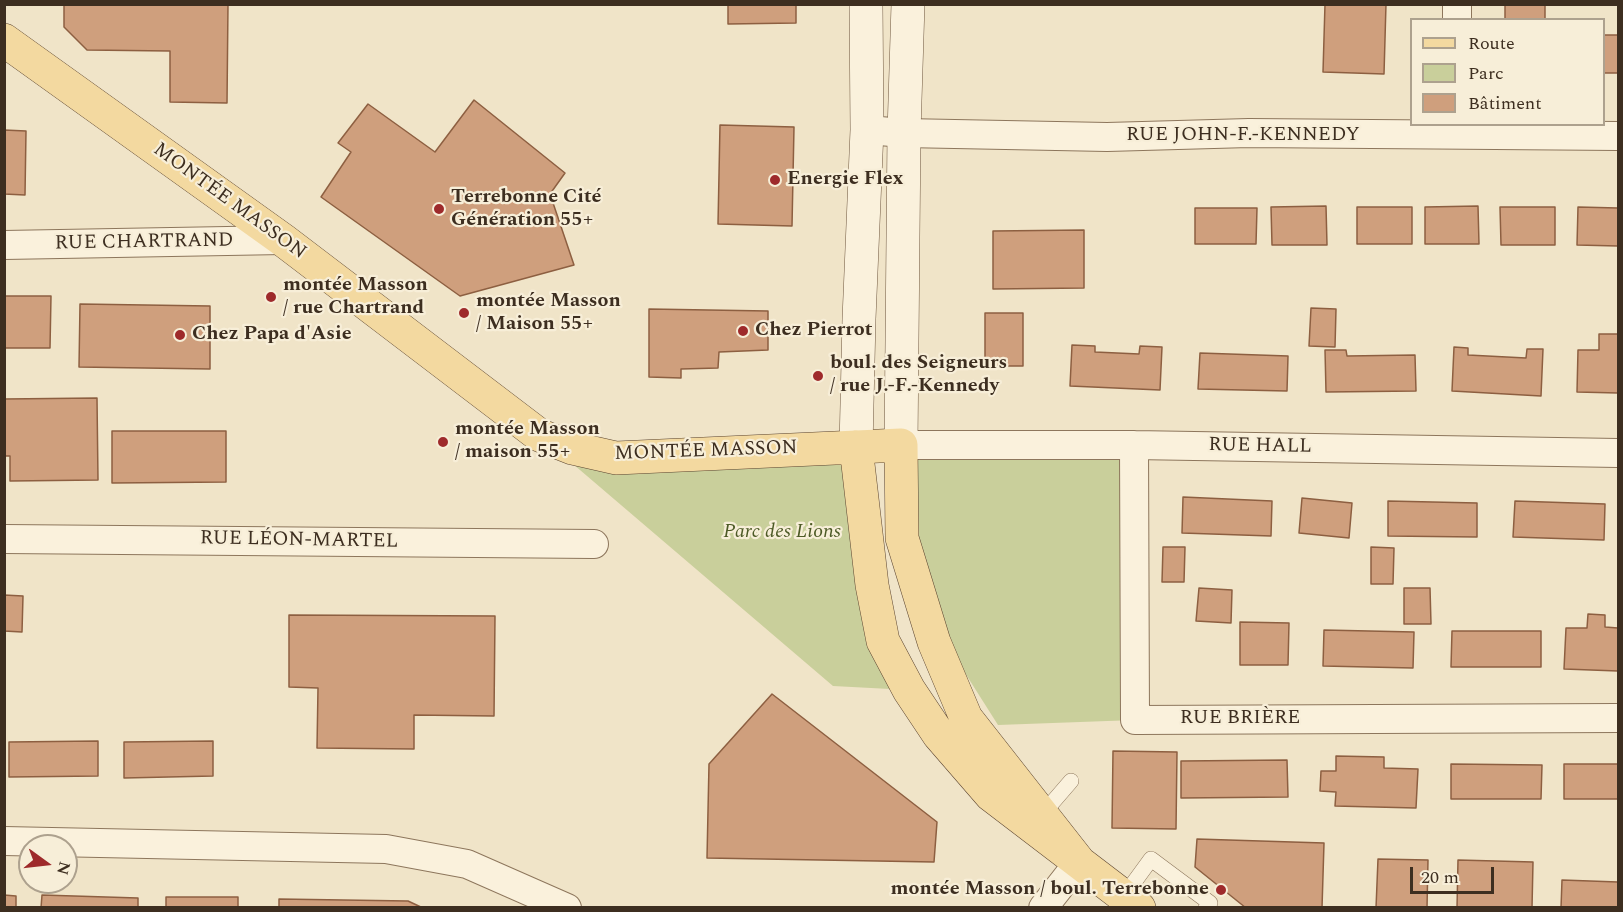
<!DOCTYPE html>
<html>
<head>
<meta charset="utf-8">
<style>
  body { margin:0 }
  #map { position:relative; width:1623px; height:912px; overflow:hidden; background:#f0e4c8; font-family:Spectral,serif }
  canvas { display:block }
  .frame { position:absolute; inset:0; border:6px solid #3d2e20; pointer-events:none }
  .legend { position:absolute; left:1410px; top:18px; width:195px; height:108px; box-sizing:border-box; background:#f7eed8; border:2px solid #ada18e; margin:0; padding:8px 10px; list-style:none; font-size:18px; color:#3d2e20 }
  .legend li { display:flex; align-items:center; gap:12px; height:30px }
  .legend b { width:30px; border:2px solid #ada18e }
  .north { position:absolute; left:18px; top:834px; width:60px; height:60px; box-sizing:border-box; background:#f7eed8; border:2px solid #ada18e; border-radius:50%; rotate:105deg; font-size:16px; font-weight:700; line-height:24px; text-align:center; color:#3d2e20 }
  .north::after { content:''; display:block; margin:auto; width:21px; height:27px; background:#9e2a2b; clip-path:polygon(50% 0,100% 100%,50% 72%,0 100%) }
  .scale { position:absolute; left:1410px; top:867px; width:84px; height:27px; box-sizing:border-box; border:3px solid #3d2e20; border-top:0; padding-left:8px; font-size:18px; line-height:21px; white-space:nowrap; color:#3d2e20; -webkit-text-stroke:4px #f7eed8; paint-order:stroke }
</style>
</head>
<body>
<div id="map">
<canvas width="1623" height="912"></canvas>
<div class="frame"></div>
<ul class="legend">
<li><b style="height:8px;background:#f3d9a0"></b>Route</li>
<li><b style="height:16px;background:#c9cf9b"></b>Parc</li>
<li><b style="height:16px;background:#cf9f7d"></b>Bâtiment</li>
</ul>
<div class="north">N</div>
<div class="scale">20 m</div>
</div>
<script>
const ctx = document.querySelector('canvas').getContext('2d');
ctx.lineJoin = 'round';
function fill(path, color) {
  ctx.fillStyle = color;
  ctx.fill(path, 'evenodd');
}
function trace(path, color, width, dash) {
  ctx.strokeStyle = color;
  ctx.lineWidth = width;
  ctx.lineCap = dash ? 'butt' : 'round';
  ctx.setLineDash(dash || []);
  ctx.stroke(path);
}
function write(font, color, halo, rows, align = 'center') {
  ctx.font = font + ' Spectral,serif';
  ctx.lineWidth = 4.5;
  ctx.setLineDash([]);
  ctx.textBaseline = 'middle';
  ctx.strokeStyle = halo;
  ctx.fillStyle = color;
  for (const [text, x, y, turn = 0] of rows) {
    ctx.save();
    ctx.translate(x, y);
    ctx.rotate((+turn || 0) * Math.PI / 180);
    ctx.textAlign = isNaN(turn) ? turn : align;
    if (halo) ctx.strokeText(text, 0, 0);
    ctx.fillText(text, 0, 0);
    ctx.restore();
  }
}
fill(new Path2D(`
  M539 435 572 448 856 447 909 690 833 686Z
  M914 453 1138 456 1135 720 998 725 953 654 916 542Z`), '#c9cf9b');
const building = new Path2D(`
  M64 4H228L227 103 170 102V51L87 50 64 27Z
  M728 4H796V23L728 24Z
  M1325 4H1386L1384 74 1323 72Z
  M1505 4H1545V20H1505Z
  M1604 35H1618V73H1604Z
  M474 100 565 173 550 194 574 265 460 296 321 197 351 152 338 143 368 104 435 152Z
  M720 125 794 127 792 226 718 224Z
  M4 130 26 131 25 195 4 194Z
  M1326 206 1327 245H1272L1271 207Z
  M1478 206 1479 244H1425V207Z
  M1357 207H1412V244H1357Z
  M1500 207H1555V245H1501Z
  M1578 207 1618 208V246L1577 245Z
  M1195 208H1257L1256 244H1195Z
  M1084 230V288L993 289V231Z
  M4 296H51L50 348H4Z
  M80 304 210 306V369L79 367Z
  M1311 308 1336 309 1335 347 1309 346Z
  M649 309 768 311V350L719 352 718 368 681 369V378L649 377Z
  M985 313H1023V366H985Z
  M1599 334H1618V393L1577 392 1578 350H1599Z
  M1072 345 1095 346V352L1139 354 1140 346 1162 347 1160 390 1070 386Z
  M1454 347 1468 348V355L1526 358 1527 349H1543L1541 396 1452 391Z
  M1325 350H1346L1347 356 1415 355 1416 391 1326 392Z
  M1200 353 1288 356 1287 391 1198 389Z
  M97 398 98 480 10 481V456H4V399Z
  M112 431H226V482L112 483Z
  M1183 497 1272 501 1271 536 1182 533Z
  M1302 498 1352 503 1349 538 1299 533Z
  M1388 501 1477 503V537L1388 536Z
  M1515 501 1605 504 1604 540 1513 537Z
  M1163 547H1185L1184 582H1162Z
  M1371 547 1394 548 1393 584H1371Z
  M1199 588 1232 590 1231 623 1196 621Z
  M1404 588H1430L1431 624H1404Z
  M4 595 23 596 22 632 4 631Z
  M1588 614 1605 615V627L1618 628V671L1564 669 1566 628H1587Z
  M289 615 495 616 494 716 414 715V749L317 748 318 688 289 687Z
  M1240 622 1289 623 1288 665H1240Z
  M1324 630 1414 632 1413 668 1323 666Z
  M1452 631H1541V667H1451Z
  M772 694 937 822 934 862 707 858 709 764Z
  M98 741V776L9 777V742Z
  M213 741V776L124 778V742Z
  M1113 751 1177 752 1176 829 1112 828Z
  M1336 756 1384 757V768L1418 769 1416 808 1335 806 1336 792 1320 791 1321 771H1336Z
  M1287 760 1288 797 1181 798V761Z
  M1451 764 1542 765 1541 799H1451Z
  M1564 764H1618V799H1564Z
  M1197 839 1324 843 1322 908H1246L1195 867Z
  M1378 859 1428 860 1427 908H1376Z
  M1458 860 1533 862 1532 908H1457Z
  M1562 880 1618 882V908H1561Z
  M4 895 16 896V908H4Z
  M42 895 138 898V908H41Z
  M166 897H238V908H166Z
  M279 899 408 901 423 908H279Z`);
fill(building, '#cf9f7d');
trace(building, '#8d5f41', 1.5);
const lane = new Path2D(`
  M1039 818 1071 781
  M1124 896 1151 859 1210 903 1206 908`);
const street = new Path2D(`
  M1457 20V4
  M867 130 904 133 1107 137 1249 133 1618 136
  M4 245 283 240
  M901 445H1134L1618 453
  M1134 445 1135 720 1618 718
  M4 539 594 544
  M4 841 386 849 467 864 567 908
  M1043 908 1079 862`);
const secondary = new Path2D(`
  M901 445 904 133 908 4
  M856 447 859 319 867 130 866 4`);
const primary = new Path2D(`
  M4 40 283 240 539 435 572 448 616 458 901 445 902 538 934 642 966 718 1079 862
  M856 447 872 585 883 641 909 690 939 735 991 795 1139 908`);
trace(lane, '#8d765c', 16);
trace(street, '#8d765c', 30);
trace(secondary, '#6f573f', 34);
trace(primary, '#5b4430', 34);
trace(lane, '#faf1dc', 15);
trace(street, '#faf1dc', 28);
trace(secondary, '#faf1dc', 33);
trace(primary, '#f3d9a0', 33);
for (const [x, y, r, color] of [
  [775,180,6,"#9e2a2b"],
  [439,209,6,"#9e2a2b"],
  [271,297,6,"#9e2a2b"],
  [464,313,6,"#9e2a2b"],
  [743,331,6,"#9e2a2b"],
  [180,335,6,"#9e2a2b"],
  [818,376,6,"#9e2a2b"],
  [443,442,6,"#9e2a2b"],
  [1221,890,6,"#9e2a2b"]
]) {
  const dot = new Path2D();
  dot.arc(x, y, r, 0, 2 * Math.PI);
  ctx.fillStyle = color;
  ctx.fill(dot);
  trace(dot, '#f7eed8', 2);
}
write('20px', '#3d2e20', '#f7eed8', [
  ["RUE JOHN-F.-KENNEDY",1243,136],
  ["MONTÉE MASSON",229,202,36],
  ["RUE CHARTRAND",144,243,-1],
  ["RUE HALL",1260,447,1],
  ["MONTÉE MASSON",706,452,-2],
  ["RUE LÉON-MARTEL",299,541,1],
  ["RUE BRIÈRE",1240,719]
]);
write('bold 20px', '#3d2e20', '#f7eed8', [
  ["Energie Flex",787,180],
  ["Terrebonne Cité",451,198],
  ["Génération 55+",451,221],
  ["montée Masson",283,286],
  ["/ rue Chartrand",283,309],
  ["montée Masson",476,302],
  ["/ Maison 55+",476,325],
  ["Chez Pierrot",755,331],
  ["Chez Papa d'Asie",192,335],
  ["boul. des Seigneurs",830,364],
  ["/ rue J.-F.-Kennedy",830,387],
  ["montée Masson",455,430],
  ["/ maison 55+",455,453],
  ["montée Masson / boul. Terrebonne",1209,890,"right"]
], 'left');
write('italic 20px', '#4d5a26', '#f7eed8', [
  ["Parc des Lions",782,533]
]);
</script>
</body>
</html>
